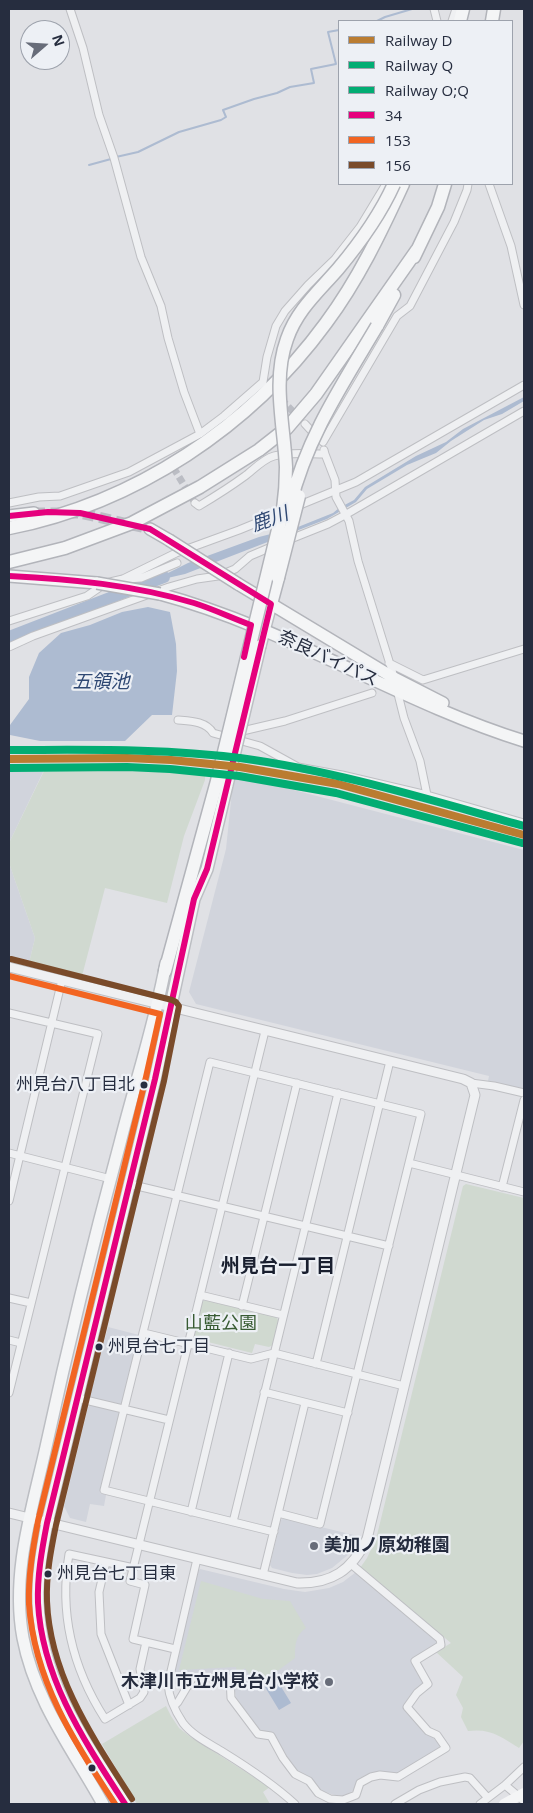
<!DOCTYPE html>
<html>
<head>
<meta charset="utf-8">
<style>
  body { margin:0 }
  #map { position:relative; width:533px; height:1813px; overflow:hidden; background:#e0e1e5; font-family:"Open Sans",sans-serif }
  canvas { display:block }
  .frame { position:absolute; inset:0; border:10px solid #262d3f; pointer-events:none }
  .legend { position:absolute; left:338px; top:20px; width:175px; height:165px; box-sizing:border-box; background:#edf0f5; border:1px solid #9da2ac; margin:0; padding:6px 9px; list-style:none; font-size:15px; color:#262d3f }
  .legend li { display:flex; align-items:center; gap:10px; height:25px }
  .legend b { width:25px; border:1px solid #9da2ac }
  .north { position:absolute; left:20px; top:20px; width:50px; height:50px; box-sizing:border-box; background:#edf0f5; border:1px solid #9da2ac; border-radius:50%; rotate:71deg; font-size:14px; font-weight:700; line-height:20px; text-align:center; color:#262d3f }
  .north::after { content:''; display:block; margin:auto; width:18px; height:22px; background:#676c79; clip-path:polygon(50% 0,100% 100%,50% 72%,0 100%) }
</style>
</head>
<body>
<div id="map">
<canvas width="533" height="1813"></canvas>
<div class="frame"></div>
<ul class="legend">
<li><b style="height:6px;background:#ba7c31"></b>Railway D</li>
<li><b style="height:6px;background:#02ad73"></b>Railway Q</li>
<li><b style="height:6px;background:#02ad73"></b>Railway O;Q</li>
<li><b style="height:6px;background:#e5007d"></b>34</li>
<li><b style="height:6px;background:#f26522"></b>153</li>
<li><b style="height:6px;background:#7a4b2a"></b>156</li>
</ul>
<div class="north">N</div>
</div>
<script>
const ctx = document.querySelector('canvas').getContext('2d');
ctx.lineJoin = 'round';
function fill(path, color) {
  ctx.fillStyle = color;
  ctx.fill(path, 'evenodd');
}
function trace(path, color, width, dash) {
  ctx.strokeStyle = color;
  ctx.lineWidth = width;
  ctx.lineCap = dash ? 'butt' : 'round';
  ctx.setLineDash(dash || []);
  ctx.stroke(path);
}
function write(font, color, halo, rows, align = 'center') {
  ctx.font = font + ' "Open Sans","Noto Sans JP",sans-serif';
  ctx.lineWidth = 4.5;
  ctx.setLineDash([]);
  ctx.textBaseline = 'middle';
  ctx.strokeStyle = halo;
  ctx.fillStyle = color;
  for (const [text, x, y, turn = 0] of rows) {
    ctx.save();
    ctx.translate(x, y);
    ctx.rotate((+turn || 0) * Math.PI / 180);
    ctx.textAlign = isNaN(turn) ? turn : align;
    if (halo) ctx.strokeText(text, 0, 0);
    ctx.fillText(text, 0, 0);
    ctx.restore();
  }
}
fill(new Path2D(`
  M44 770 43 772 9 843V771Z
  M236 775 524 850V1090L488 1081 489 1076 196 1004 189 992 226 849 232 791Z
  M9 863 35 938 29 963 9 958Z
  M108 1327 139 1335 123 1403 119 1405 92 1399 90 1395Z
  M91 1405 117 1411 120 1415 100 1493 106 1495 104 1506 90 1504 86 1522 70 1518 64 1506 88 1407Z
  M284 1518 358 1536 349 1554 332 1568 317 1574 307 1575 292 1573 272 1568 270 1565 281 1520Z
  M200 1569 284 1589 305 1592 329 1588 343 1582 356 1572 436 1638V1646L412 1659 424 1681 423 1685 404 1707 440 1745 439 1750 397 1774 379 1771 366 1775 358 1779 355 1789 344 1797 331 1794 319 1790 310 1778 297 1771 286 1756 273 1732 260 1731 236 1697 232 1674 192 1675 186 1685 171 1684 198 1571Z`), '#d1d4dc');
fill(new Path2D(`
  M128 764 174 765 205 769V780L184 836 167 903 105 888 82 976 29 963 35 938 9 863V843L45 769 75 765Z
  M466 1184 524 1198V1716L523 1718 524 1721V1741L519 1748C501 1737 491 1728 468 1731L461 1717 463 1708 456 1695 463 1677 436 1652 451 1643 360 1568 367 1558 376 1539 463 1186Z
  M205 1300 276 1317 279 1321 273 1345 269 1347 255 1344 252 1353 196 1339 193 1335 202 1302Z
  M201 1581 263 1599 290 1601 306 1628C295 1635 295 1646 295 1658L257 1686 245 1668 237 1673 236 1667 179 1670Z
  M166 1706 171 1716 179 1728 192 1738 270 1787 263 1792 270 1804H137L102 1744Z`), '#d0d9d0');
fill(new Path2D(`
  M524 397V401L502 414 484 420 451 441 436 453 407 465 367 489 356 502 327 519 185 574 150 582 188 563 259 537 298 527 333 513 339 508 354 500 365 487 416 456 446 442 463 429Z
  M148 607 170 612 176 644 177 671 172 715H152L125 741H40L10 735V725L29 699V677L39 653 61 633 90 625 122 612Z
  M277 1680 291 1703 279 1710 265 1687Z`), '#adbbd1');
trace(new Path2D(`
  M377 21 385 17 412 9
  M116 157 138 152 179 132 221 120 226 117 223 110 254 99 277 93 290 87 314 83 311 69 336 64 328 32 339 30
  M89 165 111 159`), '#adbbd1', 2);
trace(new Path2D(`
  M9 637 164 577`), '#adbbd1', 12);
trace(new Path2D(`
  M281 399 299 418
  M168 459 195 503`), '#bbbdc4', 7, [7, 3.5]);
trace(new Path2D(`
  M34 513H80L150 529`), '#bbbdc4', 11, [11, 5.5]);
const minor = new Path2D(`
  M70 9 83 48 99 115 114 158 141 257 161 306 168 338 184 392 200 434
  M434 9 437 21
  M452 21 456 9
  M489 184 511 246 524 305
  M305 424 317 437
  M323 442 397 316 410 306 454 222 467 190 468 184
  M325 454 335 480 336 497 349 521 358 561 394 677
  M9 503 39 497 60 496 129 472 200 434 224 416 263 382 267 357 276 326 285 311 308 285 335 259 360 227 386 184
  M195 503 199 506C214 497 230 487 245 476 253 470 263 459 274 456 289 452 308 454 325 454L324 450
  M295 507 356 482 524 385
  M288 540 328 524 345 515 524 411
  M128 579 141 578 177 563
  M9 621 87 596 106 583 123 579 176 553 239 530 283 512
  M9 647 33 636 169 587 197 579 218 576 235 569 250 556 276 545
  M389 663 423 680 524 649
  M397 690 404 718 420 761 427 795
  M178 720C190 721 206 721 213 733L260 746 298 767 342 775 427 795 524 823
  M238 732 285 721 372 693
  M9 1013 98 1034 9 1393
  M471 1083 494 1086 524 1093
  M9 1153 111 1179
  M409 1163 524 1192
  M129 1184 389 1246
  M502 1187 524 1100
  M9 1201 62 980
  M200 1295 283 1315
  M9 1298 31 1303
  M242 1306 297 1083
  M144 1333 251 1359 274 1353 404 1386
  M9 1340 21 1343
  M316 1364 390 1061
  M264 1392 348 1413
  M77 1398 169 1420
  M191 1512 229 1353
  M233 1522 338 1093
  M274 1532 104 1490 210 1062 421 1114 320 1524 278 1513
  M197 1559 168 1684C169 1698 175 1711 183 1723 193 1736 210 1744 223 1752 249 1768 273 1784 295 1804
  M106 1562 99 1592 101 1634 129 1705
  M134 1568 69 1554C59 1613 73 1669 105 1719L140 1698 144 1692 140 1669 146 1642
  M263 1575 305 1403
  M175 1649 133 1639 145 1585 130 1581 265 1031
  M174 1706 178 1702 193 1677 230 1678 231 1698 258 1734 271 1736 283 1758 295 1774 309 1781 318 1793 330 1799 343 1800 356 1795 360 1783 371 1777 380 1775 398 1777 446 1748 437 1735 428 1731 407 1707 417 1693 428 1684 415 1661 441 1645 440 1639 351 1564
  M505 1785 524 1801
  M395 1804 419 1790 440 1782 465 1777 470 1778 488 1798
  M480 1804 505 1785 524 1767`);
const tertiary = new Path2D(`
  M9 967 463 1079 471 1083 475 1095 367 1539C352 1570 332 1584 297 1583L9 1513`);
const primary = new Path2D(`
  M260 646 271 604
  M103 1804C73 1750 35 1701 23 1638 11 1574 32 1510 46 1447 68 1345 93 1243 120 1143 135 1083 155 1024 166 963
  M125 1804C84 1740 41 1682 38 1603 37 1576 42 1549 47 1523L155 1079 194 899 207 869 227 785`);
const trunk = new Path2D(`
  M9 516 34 513
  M150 529 169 540
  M9 576 97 583
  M238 584 394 678 443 703
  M160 594C287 628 399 702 524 741`);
const motorway = new Path2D(`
  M460 21 463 9
  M492 21 494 9
  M414 257 438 207 445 184
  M377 326 394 295
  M9 528C135 503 250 427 326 323 358 280 381 232 403 184
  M9 562 65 548 132 523 200 487 259 450 287 428 316 394 417 250
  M271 604 278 578
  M165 971 217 781`);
trace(minor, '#bebfc3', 9);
trace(tertiary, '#bebfc3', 11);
trace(primary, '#bcbec3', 14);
trace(trunk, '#b2b4ba', 14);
trace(motorway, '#b2b4ba', 15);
trace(minor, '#eff0f2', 7);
trace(tertiary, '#eff0f2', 9);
trace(new Path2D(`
  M504 1804 524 1793`), '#f4f5f6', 10);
trace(primary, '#f4f5f6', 11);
trace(trunk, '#f4f5f6', 11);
trace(motorway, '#f4f5f6', 12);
const primaryBridge = new Path2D(`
  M227 785 260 646`);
const trunkBridge = new Path2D(`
  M169 540 238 584
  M97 583 160 594`);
const motorwayBridge = new Path2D(`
  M290 505C307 437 342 385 377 326
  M278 578 299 496
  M217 781 283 509C285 495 286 481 286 467 284 425 272 380 287 339 297 310 318 292 338 269 359 244 380 215 394 184`);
trace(primaryBridge, '#bcbec3', 14, []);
trace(trunkBridge, '#b2b4ba', 14, []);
trace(motorwayBridge, '#b2b4ba', 15, []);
trace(primaryBridge, '#f4f5f6', 11);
trace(trunkBridge, '#f4f5f6', 11);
trace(motorwayBridge, '#f4f5f6', 12);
trace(new Path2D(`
  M9 516 48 512 80 513 150 529 271 604 207 869 194 899 155 1079 47 1523C42 1549 37 1576 38 1603 42 1679 85 1742 125 1804
  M9 576C71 579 134 585 194 603 213 609 232 618 251 625L244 657`), '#e5007d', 6);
trace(new Path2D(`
  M9 976 160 1014 146 1077 38 1521C33 1548 28 1576 29 1604 34 1680 74 1742 115 1804`), '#f26522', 6);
trace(new Path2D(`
  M11 959 172 1000 176 1002 179 1006 164 1081 56 1525C51 1550 46 1575 47 1601 50 1676 93 1738 132 1799`), '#7a4b2a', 6);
trace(new Path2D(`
  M9 759 127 758 171 760 240 767 338 784 524 835`), '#ba7c31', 8);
trace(new Path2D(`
  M9 768 127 767 170 769 239 776 336 793 522 843`), '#02ad73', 8);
trace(new Path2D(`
  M9 750C86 750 163 748 240 758 337 771 430 800 524 826`), '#02ad73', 8);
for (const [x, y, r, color] of [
  [144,1085,4.5,"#262d3f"],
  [99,1347,4.5,"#262d3f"],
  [314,1546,5,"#676c79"],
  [48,1574,4.5,"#262d3f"],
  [329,1682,5,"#676c79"],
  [92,1768,4.5,"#262d3f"]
]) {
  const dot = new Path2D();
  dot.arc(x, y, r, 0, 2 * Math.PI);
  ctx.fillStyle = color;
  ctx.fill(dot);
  trace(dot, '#edf0f5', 2);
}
write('17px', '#262d3f', '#edf0f5', [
  ["州見台八丁目北",135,1085,"right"],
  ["州見台七丁目",108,1347],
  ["州見台七丁目東",57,1574]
], 'left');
write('18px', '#262d3f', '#edf0f5', [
  ["奈良バイパス",328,659,25]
]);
write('18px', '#385b33', '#edf0f5', [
  ["山藍公園",221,1324]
]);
write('bold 18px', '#262d3f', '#edf0f5', [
  ["美加ノ原幼稚園",324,1546],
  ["木津川市立州見台小学校",319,1682,"right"]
], 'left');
write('italic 19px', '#2f4873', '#edf0f5', [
  ["鹿川",270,520,-20],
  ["五領池",101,683]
]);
write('bold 19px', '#191f2f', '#edf0f5', [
  ["州見台一丁目",278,1267]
]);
</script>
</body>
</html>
